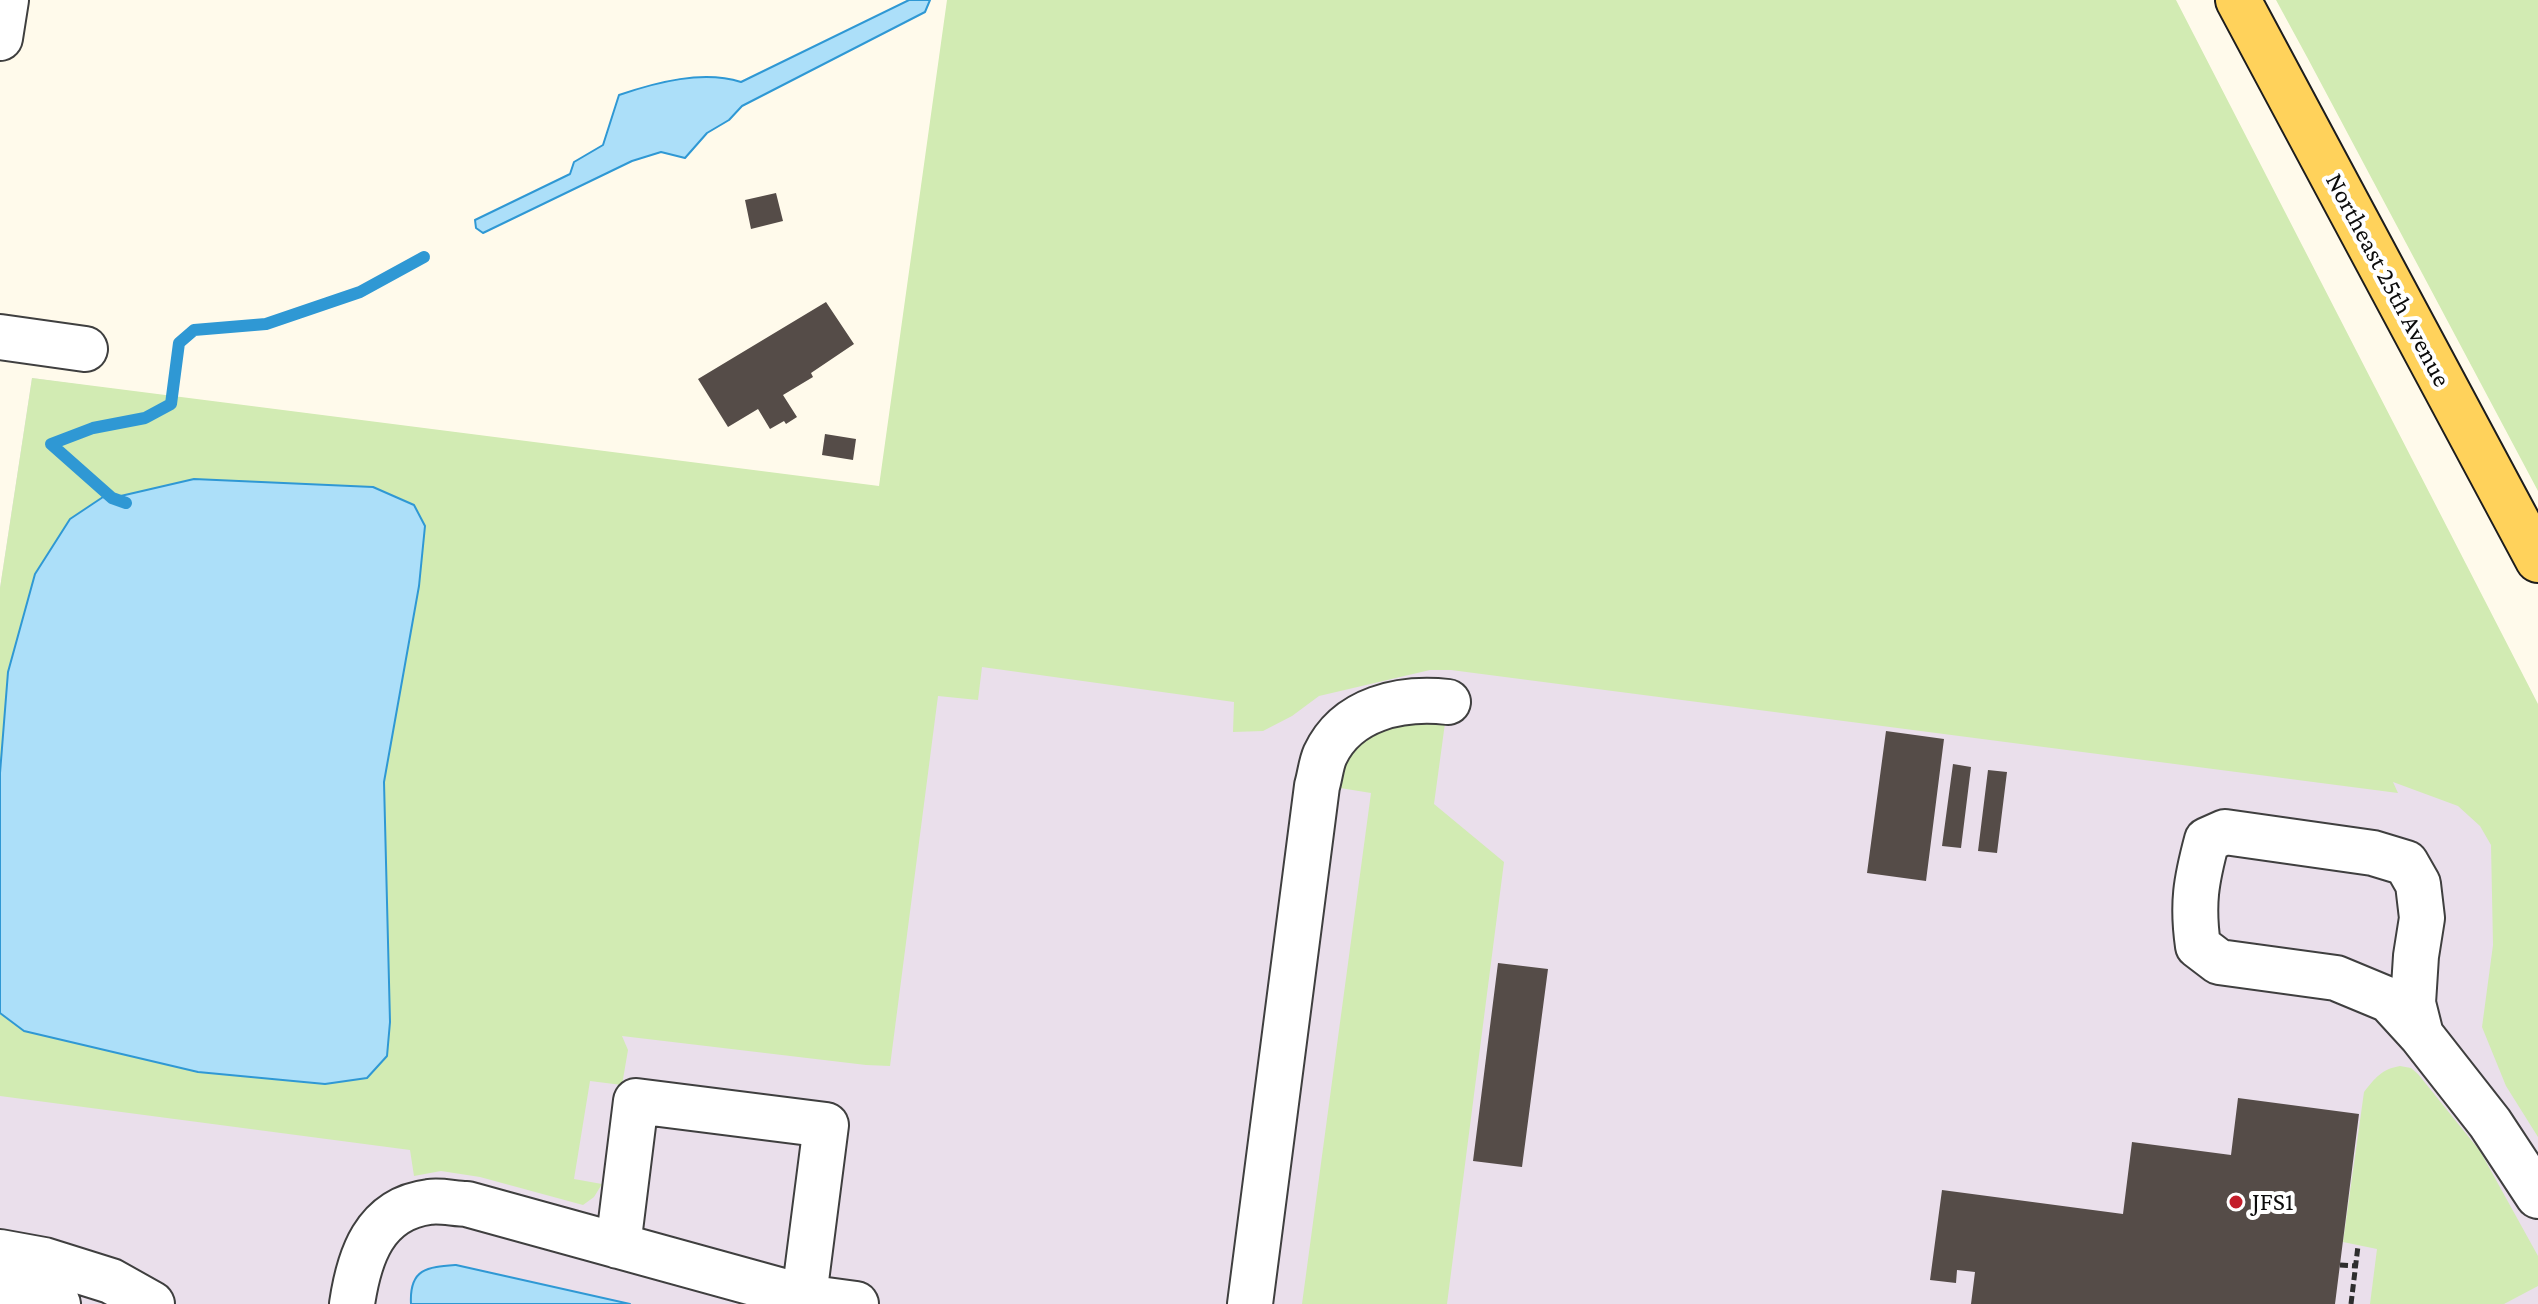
<!DOCTYPE html>
<html>
<head>
<meta charset="utf-8">
<style>
  body { margin:0 }
  canvas { display:block; background:#fffaeb }
</style>
</head>
<body>
<canvas width="2538" height="1304"></canvas>
<script>
const ctx = document.querySelector('canvas').getContext('2d');
ctx.lineJoin = 'round';
function fill(path, color) {
  ctx.fillStyle = color;
  ctx.fill(path, 'evenodd');
}
function trace(path, color, width, dash) {
  ctx.strokeStyle = color;
  ctx.lineWidth = width;
  ctx.lineCap = dash ? 'butt' : 'round';
  ctx.setLineDash(dash || []);
  ctx.stroke(path);
}
function write(font, color, halo, rows, align = 'center') {
  ctx.font = font + ' "Crimson Pro",serif';
  ctx.lineWidth = 8;
  ctx.setLineDash([]);
  ctx.textBaseline = 'middle';
  ctx.strokeStyle = halo;
  ctx.fillStyle = color;
  for (const [text, x, y, turn = 0] of rows) {
    ctx.save();
    ctx.translate(x, y);
    ctx.rotate((+turn || 0) * Math.PI / 180);
    ctx.textAlign = isNaN(turn) ? turn : align;
    if (halo) ctx.strokeText(text, 0, 0);
    ctx.fillText(text, 0, 0);
    ctx.restore();
  }
}
fill(new Path2D(`
  M32 378 2538 721V1304H0V588Z`), '#eadfeb');
fill(new Path2D(`
  M947 0H2176L2538 704V1137L2506 1086 2482 1027 2493 945 2491 845 2480 826 2458 806 2393 782 2398 793 1451 670H1430L1319 696 1292 716 1263 731 1233 732 1234 702 982 667 978 700 938 696 890 1066 866 1065 622 1036 628 1050 622 1085 590 1081 574 1179 602 1184 594 1197 583 1205 480 1177 441 1171 414 1176 410 1150 0 1096V1013L24 1031 198 1072 325 1084 390 1022 384 782 419 586 103 497 8 672 0 773V588L32 378 879 486Z
  M2276 0H2538V491L2307 57Z
  M1445 723 1434 804 1504 862 1447 1304H1302L1371 793 1334 787 1343 754 1381 725Z
  M2400 1066 2411 1068 2418 1074 2480 1151 2538 1256V1286L2504 1304H2370L2377 1249 2343 1242 2364 1092C2375 1078 2382 1069 2400 1066Z`), '#d2ebb3');
const water = new Path2D(`
  M909 0H930L925 12 742 106 729 120 707 133 685 158 661 152 632 161 483 233 476 228 475 220 570 174 574 162 603 145 619 95C657 82 703 70 741 82Z
  M194 479 373 487 414 505 425 526 419 586 384 782 390 1022 387 1056 367 1078 325 1084 198 1072 24 1031 0 1013V773L8 672 35 574 70 519 103 497 112 498Z
  M456 1265 630 1304H411C409 1268 428 1267 456 1265Z`);
fill(water, '#acdff9');
trace(water, '#2f98d4', 2);
trace(new Path2D(`
  M126 503 112 498 51 444 93 428 145 418 171 404 179 343 194 330 266 324 360 292 424 257`), '#2f98d4', 12);
fill(new Path2D(`
  M776 193 783 221 751 229 745 200Z
  M826 302 854 344 811 373 813 377 783 395 797 417 786 424 784 421 770 429 758 409 728 427 698 379Z
  M825 434 856 439 853 460 822 455Z
  M1886 731 1944 739 1926 881 1867 873Z
  M1953 764 1971 767 1961 848 1942 846Z
  M1988 770 2007 772 1997 853 1978 851Z
  M1498 963 1548 969 1522 1167 1473 1161Z
  M2238 1098 2359 1114 2335 1304H1971L1975 1272 1957 1270 1956 1283 1930 1280 1942 1190 2123 1214 2132 1142 2231 1155Z`), '#554c48');
const minor = new Path2D(`
  M0 38 6 0
  M0 337 85 349
  M2421 1035 2413 1003 2416 956 2422 918 2418 884 2406 863 2373 853 2225 832 2207 840C2196 881 2192 904 2198 946L2219 962 2336 978 2389 1000 2421 1035 2490 1123 2538 1196
  M618 1246 636 1101 826 1125 803 1304
  M0 1252 44 1260 111 1281 152 1304
  M0 1292 36 1297 58 1304
  M352 1304C359 1257 374 1209 429 1202 441 1200 455 1204 467 1204L804 1297 856 1304
  M1250 1304 1317 786C1320 776 1321 764 1325 755 1347 708 1401 697 1448 702`);
const major = new Path2D(`
  M2238 0 2538 560`);
trace(minor, '#3f3f3f', 48);
trace(major, '#1d1d1d', 48);
trace(new Path2D(`
  M2340 1265 2356 1266
  M2351 1304 2358 1246`), '#2e2e2e', 5, [8, 4]);
trace(minor, '#fff', 44);
trace(major, '#ffd25b', 44);
for (const [x, y, r, color] of [
  [2236,1202,8,"#c31d2a"]
]) {
  const dot = new Path2D();
  dot.arc(x, y, r, 0, 2 * Math.PI);
  ctx.fillStyle = color;
  ctx.fill(dot);
  trace(dot, '#fff', 3);
}
write('26px', '#0c0c0c', '#fff', [
  ["Northeast 25th Avenue",2388,280,62]
]);
write('26px', '#0c0c0c', '#fff', [
  ["JFS1",2252,1202]
], 'left');
</script>
</body>
</html>
